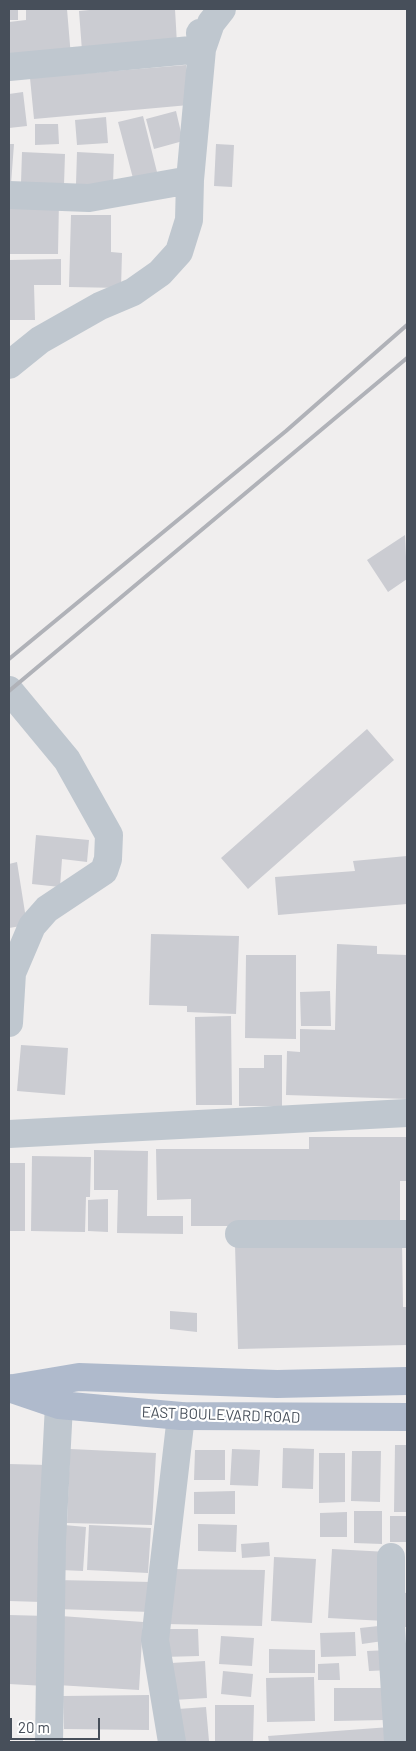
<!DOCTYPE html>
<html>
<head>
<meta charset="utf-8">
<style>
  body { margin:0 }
  #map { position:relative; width:416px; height:1751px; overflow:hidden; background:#f0eeee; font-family:Barlow,sans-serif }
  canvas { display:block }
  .frame { position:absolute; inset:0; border:10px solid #474f5a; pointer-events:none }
  .scale { position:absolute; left:10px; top:1718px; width:90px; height:22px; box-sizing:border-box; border:2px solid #474f5a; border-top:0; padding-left:6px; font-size:15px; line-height:18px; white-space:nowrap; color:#474f5a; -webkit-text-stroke:4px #fff; paint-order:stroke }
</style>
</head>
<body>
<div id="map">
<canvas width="416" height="1751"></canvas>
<div class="frame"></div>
<div class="scale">20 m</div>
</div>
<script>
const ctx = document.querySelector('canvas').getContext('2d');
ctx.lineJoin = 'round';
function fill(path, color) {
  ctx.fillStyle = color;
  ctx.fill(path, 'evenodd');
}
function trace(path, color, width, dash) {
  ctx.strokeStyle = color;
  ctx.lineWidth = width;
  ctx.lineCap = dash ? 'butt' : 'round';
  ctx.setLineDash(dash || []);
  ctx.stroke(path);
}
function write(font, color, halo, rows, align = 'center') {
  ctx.font = font + ' Barlow,sans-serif';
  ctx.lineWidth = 4.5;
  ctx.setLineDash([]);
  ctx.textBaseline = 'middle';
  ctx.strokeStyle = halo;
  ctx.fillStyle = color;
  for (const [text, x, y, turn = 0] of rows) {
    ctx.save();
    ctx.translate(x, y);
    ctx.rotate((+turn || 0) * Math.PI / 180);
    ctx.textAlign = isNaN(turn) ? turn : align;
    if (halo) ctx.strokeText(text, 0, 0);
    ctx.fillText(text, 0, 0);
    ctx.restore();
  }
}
fill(new Path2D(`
  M9 9H18V20H9Z
  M26 9H67L71 57 9 62V22L26 20Z
  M100 9H175L177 44 82 51 79 11Z
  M186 65 189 105 34 119 30 78Z
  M23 92 27 126 9 128V94Z
  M176 111 183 141 154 149 146 119Z
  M143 116 158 176 134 182 118 122Z
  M106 117 108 143 77 145 75 120Z
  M35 124H58L59 144 35 145Z
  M9 144H14L11 184H9Z
  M216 144 234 145 232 187 214 186Z
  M22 152 65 154 64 185 21 183Z
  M77 152 114 154 113 185 76 184Z
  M9 200H59L58 254H9Z
  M71 215H111V252L122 253 121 288 69 287Z
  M61 259V285H34L35 320H9V260Z
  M405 535 407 579 388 592 367 560Z
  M367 729 394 760 248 889 221 858Z
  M36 835 89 840 87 862 62 859 60 887 32 884Z
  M407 856V904L278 915 275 877 355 871 353 861Z
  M17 862 27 925 9 928V864Z
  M151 934 239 936 236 1014 187 1012V1006L149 1005Z
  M337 944 377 946V954L407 955V1099L286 1095 287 1051 300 1052V1029L335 1030Z
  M246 955H296V1039L245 1038Z
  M330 991 331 1026H301L300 992Z
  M231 1016 232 1105H196L195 1017Z
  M21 1045 68 1048 65 1095 17 1091Z
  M264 1055H282V1106H239V1068H264Z
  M309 1137H407V1181H400V1226H191V1199L157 1200 156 1149H309Z
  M94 1150 148 1151 147 1216H183V1234L117 1233 118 1190H94Z
  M32 1156 91 1157 90 1197H86L85 1232 31 1231Z
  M9 1163H25V1231H9Z
  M108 1199V1232L88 1231V1200Z
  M402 1241 403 1307H407V1345L238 1349 235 1245Z
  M170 1311 197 1313V1332L170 1329Z
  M395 1445H407V1512H394Z
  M283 1448 314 1449 313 1489 282 1488Z
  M70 1449 156 1453 152 1525 67 1523Z
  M232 1449 260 1450 258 1486 230 1485Z
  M195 1450H225V1480H194Z
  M352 1451H381L380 1502 351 1501Z
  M319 1453H345V1502L319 1503Z
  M9 1464 48 1465 42 1602 9 1601Z
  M235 1491V1514H194V1492Z
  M354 1511H382V1544L354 1543Z
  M347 1512V1537H320V1513Z
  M390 1516H407V1542H390Z
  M198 1524 237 1525 236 1552 198 1551Z
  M64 1525 86 1527 83 1571 61 1570Z
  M89 1525 151 1528 148 1573 87 1570Z
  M269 1542 270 1556 242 1558 241 1544Z
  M332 1549 388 1552 385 1621 328 1618Z
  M274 1557 316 1559 312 1623 271 1621Z
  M167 1569 265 1570 262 1626 166 1624Z
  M57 1580 152 1582 151 1612 56 1609Z
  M396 1592 407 1593V1627H396Z
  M9 1615 48 1616 45 1686 9 1684Z
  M61 1616 143 1622 139 1690 57 1685Z
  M388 1625 390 1640 362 1644 360 1628Z
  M163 1629H198L199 1656 163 1657Z
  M355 1632 356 1656 321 1657 320 1633Z
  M221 1636 254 1638 252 1666 219 1664Z
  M269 1649 315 1650V1673H269Z
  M390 1650V1670L369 1671 367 1651Z
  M205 1661 207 1698 173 1700 171 1663Z
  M339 1663 340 1680H318V1664Z
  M223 1671 253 1674 251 1697 221 1694Z
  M314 1677 315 1721 267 1722 266 1678Z
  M334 1688H384L385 1720 334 1721Z
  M149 1695V1730L64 1729 63 1696Z
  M215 1705H254L253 1742H215Z
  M206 1707 209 1741 181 1742 178 1709Z
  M390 1727 391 1742H269L268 1736Z`), '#cbccd2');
trace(new Path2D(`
  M9 67 202 49 200 33
  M9 195 89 198 190 180
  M9 365 40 340 100 306 133 292 160 273 179 252 189 220 190 180 202 49 211 23 222 9
  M9 690 67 760 109 835 108 859 104 871 47 909 32 926 12 973 9 1023
  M9 1134 407 1113
  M239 1234H407
  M391 1557V1628L398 1742
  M49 1742 52 1541 59 1405
  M172 1742 155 1640 181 1416`), '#bfc7cf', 28);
trace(new Path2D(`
  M9 1388 59 1405 181 1416 407 1417
  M14 1388 79 1377 277 1384 407 1381`), '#afbacc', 28);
trace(new Path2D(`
  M9 659 286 431 407 325
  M9 691 407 358`), '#b0b2b8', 4);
write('15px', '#474f5a', '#fff', [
  ["EAST BOULEVARD ROAD",221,1415,2]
]);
</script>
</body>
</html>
